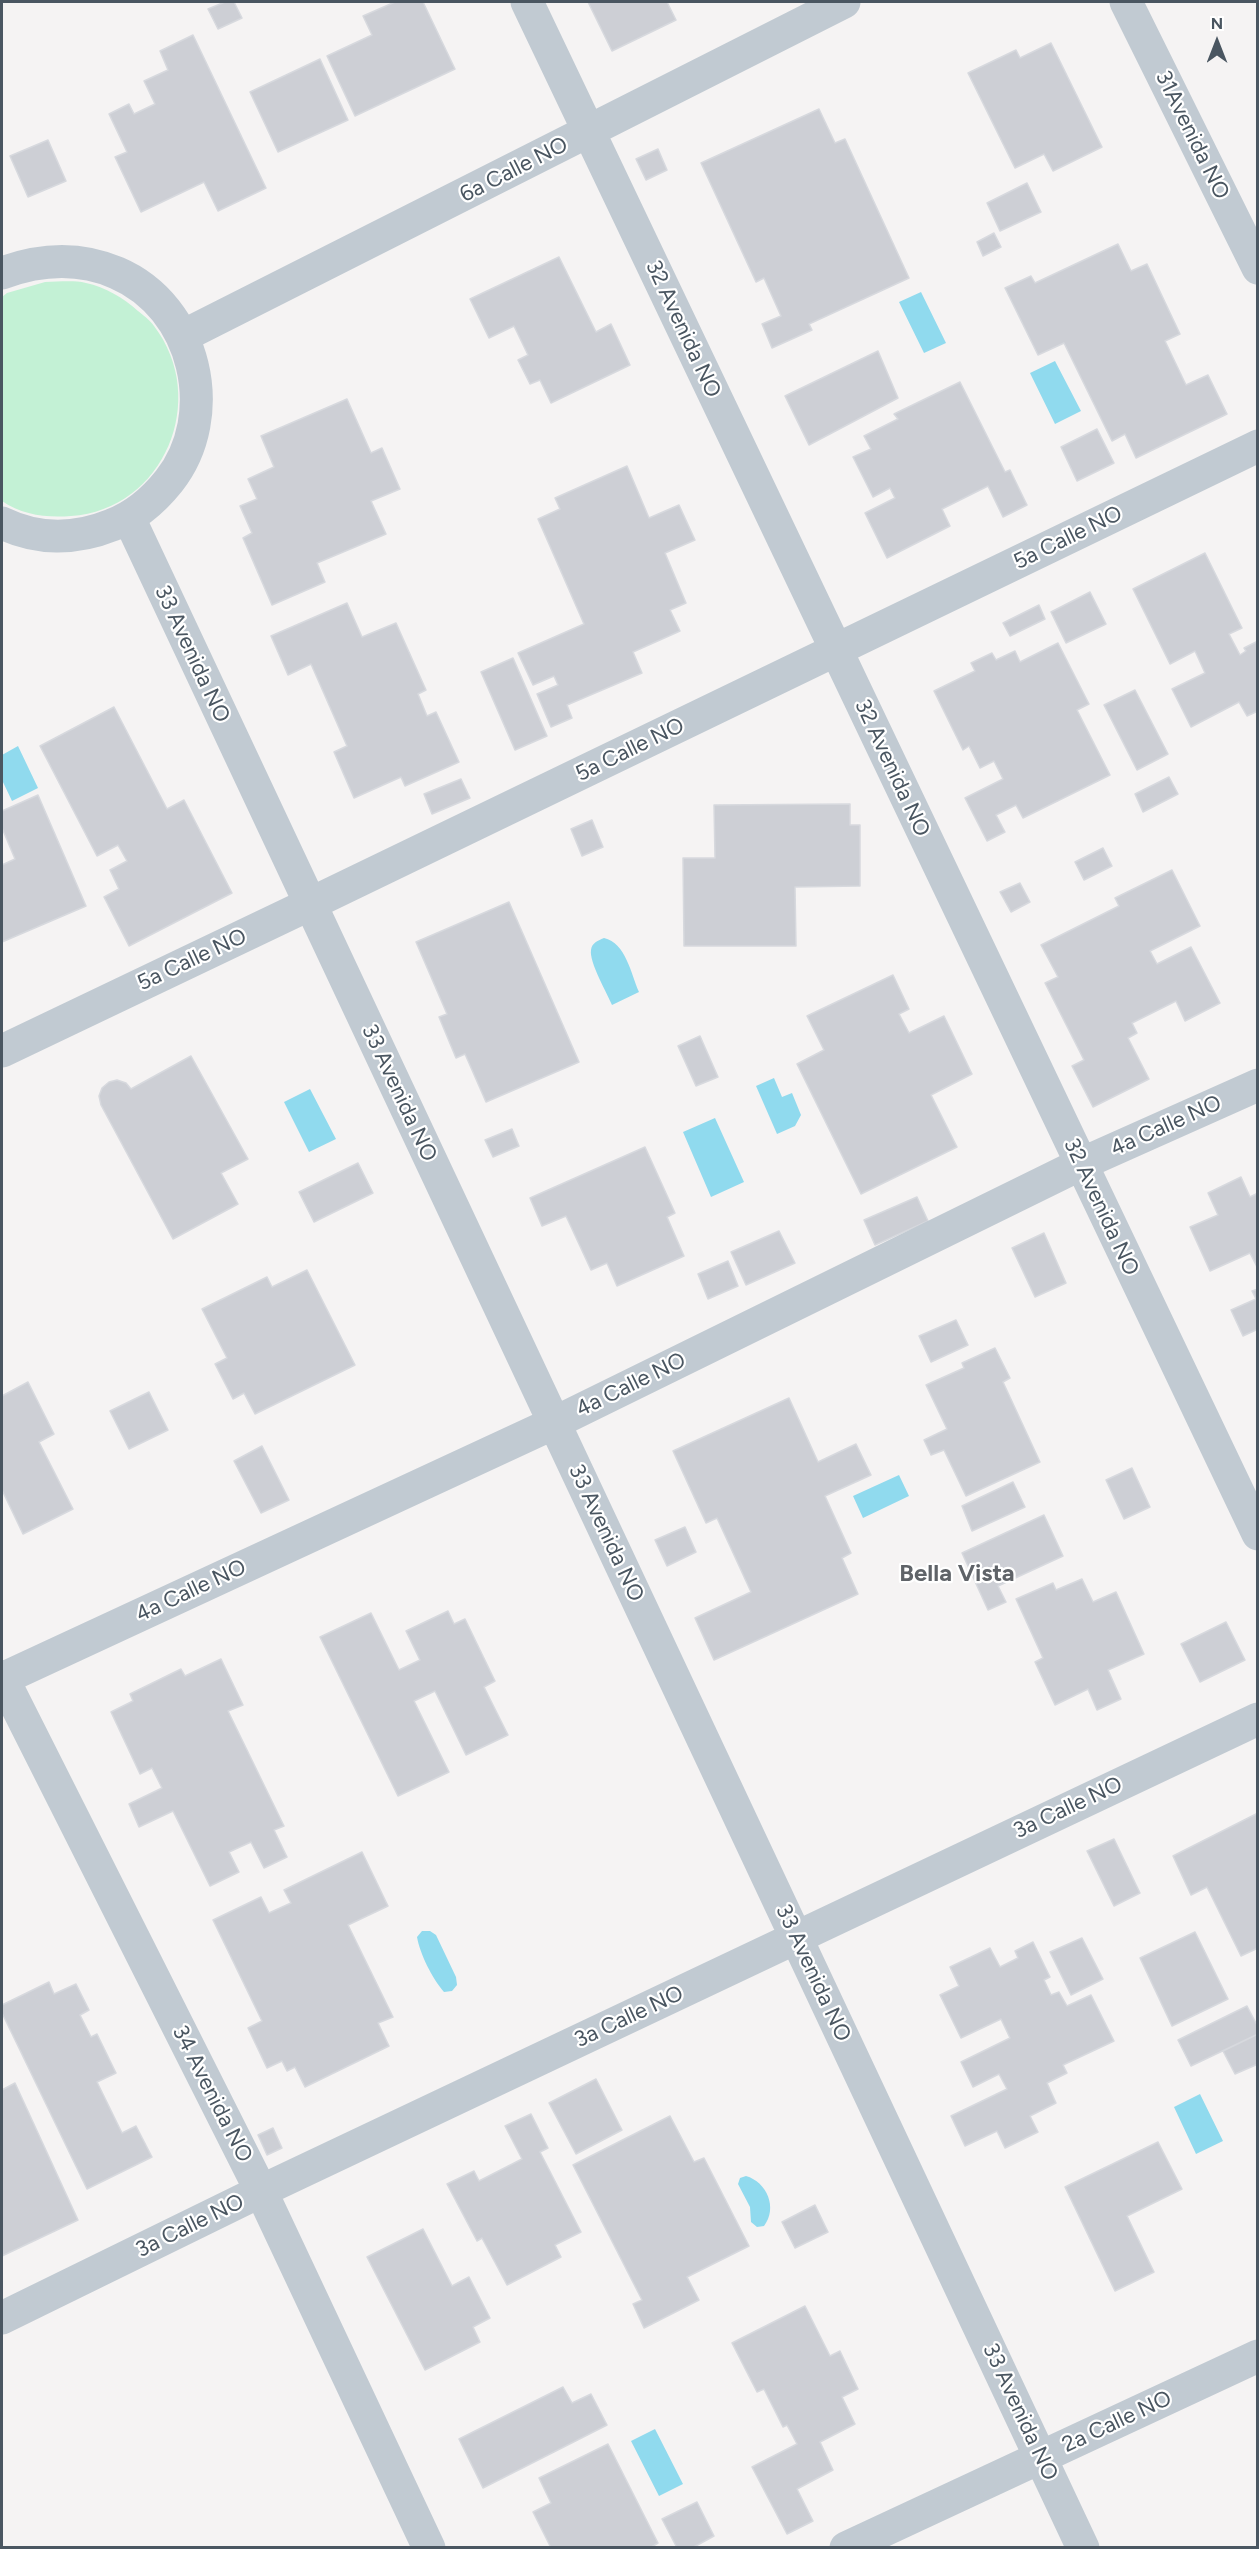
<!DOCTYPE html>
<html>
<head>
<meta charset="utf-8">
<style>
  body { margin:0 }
  #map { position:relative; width:1259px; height:2549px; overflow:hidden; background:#f5f3f3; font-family:Figtree,sans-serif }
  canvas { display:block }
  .frame { position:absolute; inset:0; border:3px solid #4a5661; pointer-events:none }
  .north { position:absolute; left:1187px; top:12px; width:60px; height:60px; -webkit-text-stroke:4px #fff; paint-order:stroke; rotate:0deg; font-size:16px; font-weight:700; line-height:24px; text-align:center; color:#4a5661 }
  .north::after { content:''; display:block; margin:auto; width:21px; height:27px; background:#4a5661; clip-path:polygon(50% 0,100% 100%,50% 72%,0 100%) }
</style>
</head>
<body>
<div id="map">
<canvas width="1259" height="2549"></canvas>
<div class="frame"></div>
<div class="north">N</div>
</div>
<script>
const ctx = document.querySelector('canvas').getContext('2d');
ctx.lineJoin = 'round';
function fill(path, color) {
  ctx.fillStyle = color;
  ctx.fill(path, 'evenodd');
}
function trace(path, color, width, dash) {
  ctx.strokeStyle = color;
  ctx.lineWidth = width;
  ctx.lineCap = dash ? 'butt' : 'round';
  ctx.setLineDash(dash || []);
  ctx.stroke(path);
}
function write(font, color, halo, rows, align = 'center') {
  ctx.font = font + ' Figtree,sans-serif';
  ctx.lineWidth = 4.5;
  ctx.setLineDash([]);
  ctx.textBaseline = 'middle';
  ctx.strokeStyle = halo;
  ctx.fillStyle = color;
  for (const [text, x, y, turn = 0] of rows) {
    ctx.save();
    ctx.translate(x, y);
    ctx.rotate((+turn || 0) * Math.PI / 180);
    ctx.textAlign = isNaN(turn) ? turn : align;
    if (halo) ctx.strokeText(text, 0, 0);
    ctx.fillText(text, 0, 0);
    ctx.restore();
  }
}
fill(new Path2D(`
  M45 282C58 282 73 280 86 283 105 287 124 298 138 311 143 315 150 320 154 326 210 399 164 510 71 516 47 518 22 515 2 501V297L7 293Z`), '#c3f1d5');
fill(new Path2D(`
  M921 292 946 343 924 353 899 302Z
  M1055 361 1081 411 1055 424 1030 373Z
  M18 746 38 788 12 801 2 780V755Z
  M604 938C626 943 631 974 639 992L612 1005C607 993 589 962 591 950 592 943 597 941 604 938Z
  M774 1078 782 1097 792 1093 801 1115 795 1126 777 1134 756 1086Z
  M310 1089 336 1139 309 1152 284 1102Z
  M715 1118 744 1182 711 1197 683 1132Z
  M899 1475 909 1496 863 1518 853 1496Z
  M422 1931H430L436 1935 456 1977 457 1985 452 1991 444 1992C432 1978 420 1954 417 1937Z
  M1200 2094 1223 2141 1196 2154 1174 2107Z
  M746 2176C767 2182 778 2208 764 2226L757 2227 751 2222 750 2207 738 2184 740 2178Z
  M655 2429 683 2484 659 2496 631 2441Z`), '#90daee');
const building = new Path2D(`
  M225 2H234L242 18 218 29 208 9Z
  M395 2H423L455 69 355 116 327 56 372 35 363 16Z
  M588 2H667L676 20 612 51Z
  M193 35 266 188 218 211 204 182 141 212 115 157 127 152 109 114 129 104 134 114 155 104 144 81 168 70 160 51Z
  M1051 43 1102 147 1053 171 1044 154 1015 168 968 73 1016 50 1020 58Z
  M320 59 348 120 278 152 250 92Z
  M819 109 835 143 845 139 909 278 809 324 812 330 772 348 762 324 781 316 764 278 756 282 701 163Z
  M48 140 66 181 28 197 10 156Z
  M658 149 667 170 646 180 636 159Z
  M1027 183 1041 212 1000 231 987 203Z
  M994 233 1001 247 983 256 977 242Z
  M1118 244 1131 271 1147 264 1180 334 1165 341 1186 385 1208 375 1227 414 1136 458 1125 434 1112 441 1064 343 1038 355 1005 288 1031 276 1035 283Z
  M559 257 596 332 611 324 630 365 551 403 540 380 530 384 518 360 528 355 514 326 489 338 470 299Z
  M878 351 898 398 809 445 785 396Z
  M960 382 1005 472 1010 470 1027 505 1003 517 988 486 942 509 950 526 887 558 865 513 895 498 890 488 873 497 853 457 871 449 864 436 898 419 894 414Z
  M347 399 371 453 382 448 400 489 371 501 386 534 317 563 325 582 272 605 243 538 252 533 240 506 257 499 248 479 274 467 261 436Z
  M1097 429 1114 463 1077 481 1061 447Z
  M627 466 649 518 679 505 695 540 665 553 686 603 670 610 680 631 633 652 642 673 567 705 572 718 551 727 537 694 558 685 554 676 533 685 518 653 584 624 538 519 560 509 555 498Z
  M1205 553 1242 628 1229 634 1240 655 1246 651 1244 648 1258 641V711L1247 716 1239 702 1191 727 1172 689 1205 673 1195 651 1170 664 1133 589Z
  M1090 592 1106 624 1066 643 1051 612Z
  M347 603 362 637 396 623 426 690 418 694 427 716 436 712 459 762 405 786 401 777 354 798 334 752 347 746 311 664 288 675 271 636Z
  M1039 605 1045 619 1010 636 1003 623Z
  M1058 643 1089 704 1077 710 1110 775 1023 818 1016 805 996 815 1005 832 987 841 965 798 1003 779 994 761 980 768 969 746 963 750 934 691 975 671 971 663 992 653 996 660 1015 651 1020 662Z
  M513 658 547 736 515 750 481 672Z
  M1135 690 1168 754 1137 770 1104 705Z
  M114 707 167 809 184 800 232 893 129 946 104 897 119 889 110 870 127 861 118 845 97 856 40 746Z
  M1169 777 1178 794 1143 812 1135 794Z
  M461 779 470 798 432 814 424 794Z
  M38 795 86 906 2 942V865L15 859 2 828V811Z
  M850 804V825H860V886L795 887 796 946H684L683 858H715L714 805Z
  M592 820 603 847 582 856 571 829Z
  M1103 848 1112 866 1084 880 1075 862Z
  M1172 870 1200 926 1150 951 1157 964 1191 947 1220 1003 1185 1021 1176 1001 1132 1023 1137 1033 1128 1038 1149 1079 1093 1107 1072 1066 1084 1060 1045 983 1058 977 1041 945 1119 906 1115 898Z
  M1020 883 1030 902 1011 912 1000 892Z
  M509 902 579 1062 486 1102 465 1054 456 1058 439 1017 447 1014 416 942Z
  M893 975 909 1009 899 1014 909 1033 944 1016 972 1074 931 1095 957 1147 861 1194 797 1064 824 1050 807 1016Z
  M700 1036 718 1077 696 1086 678 1046Z
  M191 1056 248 1159 221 1173 238 1204 173 1239 101 1105 99 1096 102 1088 109 1082 117 1080 126 1083 131 1089Z
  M512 1129 519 1146 493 1157 485 1140Z
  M645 1147 675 1213 667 1217 684 1256 617 1286 607 1263 591 1270 566 1216 542 1226 530 1198Z
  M358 1163 373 1193 314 1222 299 1192Z
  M1241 1177 1250 1197 1258 1193V1269L1250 1253 1210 1271 1190 1227 1218 1215 1208 1193Z
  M917 1197 928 1221 875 1245 864 1220Z
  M779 1231 795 1263 746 1285 731 1252Z
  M1044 1233 1066 1283 1035 1297 1012 1248Z
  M728 1261 738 1286 708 1299 698 1274Z
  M307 1270 355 1365 255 1414 244 1393 233 1399 215 1364 227 1358 202 1309 267 1277 272 1287Z
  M1258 1289V1329L1243 1336 1231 1310 1256 1299 1252 1291Z
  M956 1320 968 1345 931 1362 919 1336Z
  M995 1348 1010 1378 1003 1382 1040 1462 966 1496 944 1450 931 1455 924 1440 947 1429 926 1385 964 1368 962 1363Z
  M28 1382 54 1434 39 1442 73 1509 23 1534 2 1490V1396Z
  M149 1392 168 1430 129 1449 110 1411Z
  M789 1398 818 1462 856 1444 871 1475 825 1496 851 1553 842 1558 858 1594 714 1660 695 1618 751 1592 717 1518 706 1523 673 1451Z
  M262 1446 289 1500 261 1513 234 1461Z
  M1132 1468 1150 1507 1124 1519 1106 1480Z
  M1013 1482 1025 1507 972 1531 962 1506Z
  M1044 1515 1063 1556 998 1586 1006 1602 988 1610 962 1553Z
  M685 1527 696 1552 667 1566 655 1540Z
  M1082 1579 1093 1602 1116 1592 1144 1654 1108 1670 1121 1699 1097 1710 1088 1689 1055 1705 1035 1662 1043 1658 1016 1599 1053 1583 1056 1590Z
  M448 1611 454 1624 465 1619 495 1681 484 1687 508 1735 466 1755 435 1691 414 1701 449 1772 398 1796 320 1637 371 1613 399 1670 420 1660 406 1631Z
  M1226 1622 1245 1660 1200 1682 1181 1644Z
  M221 1659 243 1705 228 1711 284 1826 274 1830 287 1857 264 1868 251 1842 229 1852 239 1872 210 1886 173 1811 139 1827 129 1804 162 1788 152 1768 140 1774 111 1712 133 1701 130 1694 181 1669 185 1676Z
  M1258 1813V1948L1241 1956 1207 1887 1191 1895 1173 1856Z
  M1114 1839 1140 1893 1114 1906 1087 1851Z
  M362 1852 388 1906 348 1925 393 2017 378 2023 389 2046 305 2087 295 2067 287 2071 282 2061 267 2068 248 2028 262 2021 213 1920 261 1897 269 1913 291 1903 284 1890Z
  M1195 1932 1228 1999 1172 2026 1140 1958Z
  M1082 1938 1103 1979 1071 1995 1050 1952Z
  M1033 1942 1050 1977 1044 1980 1051 1995 1059 1992 1067 2006 1091 1995 1114 2041 1063 2065 1067 2073 1047 2083 1056 2103 1030 2116 1038 2132 1005 2148 997 2131 965 2146 951 2116 1007 2089 999 2074 973 2087 961 2062 1010 2038 1001 2019 961 2038 940 1995 959 1986 950 1967 990 1948 1000 1967 1018 1958 1015 1951Z
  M49 1982 54 1994 76 1984 89 2010 80 2015 91 2037 97 2034 116 2073 97 2082 122 2133 136 2126 152 2157 87 2189 2 2013V2005Z
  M1247 2006 1258 2027V2034L1191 2066 1178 2040Z
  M1258 2034V2064L1235 2074 1223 2051Z
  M596 2079 622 2130 576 2154 549 2103Z
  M15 2083 78 2220 2 2256V2090Z
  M531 2114 548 2148 540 2152 581 2232 555 2245 561 2257 507 2285 482 2238 477 2241 447 2184 474 2171 479 2181 522 2159 505 2126Z
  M670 2116 694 2162 704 2158 749 2246 687 2277 699 2300 644 2328 633 2304 642 2300 573 2165Z
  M273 2128 282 2148 267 2155 258 2135Z
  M1158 2142 1182 2189 1127 2216 1154 2272 1115 2291 1065 2187Z
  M815 2205 828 2232 795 2248 782 2222Z
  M423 2229 452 2286 469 2277 490 2318 473 2327 480 2342 425 2370 367 2257Z
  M805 2306 830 2356 840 2351 858 2389 842 2397 855 2424 820 2442 833 2470 797 2489 813 2521 787 2534 752 2467 797 2444 787 2425 783 2427 764 2389 757 2392 732 2343Z
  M563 2387 572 2403 591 2394 607 2425 483 2488 459 2439Z
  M608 2444 658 2543 650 2548H551L533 2512 551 2503 539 2478Z
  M697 2502 714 2536 692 2548H677L662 2519Z`);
fill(building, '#cdcfd5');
trace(building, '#d7d9de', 1.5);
trace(new Path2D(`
  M527 2 1258 1534
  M1126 2 1258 268
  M2 273C40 259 78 256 117 273 196 307 221 415 169 481 153 501 136 516 112 525 75 540 37 540 2 523
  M183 336 844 2
  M129 518 1083 2548
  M2 1051 310 904 1258 446
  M2 1677 261 2191 429 2548
  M2 1679 554 1423 1081 1164 1258 1085
  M2 2318 261 2191 1258 1719
  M846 2548 1258 2356`), '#c1cad2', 33);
write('22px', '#4a5661', '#fff', [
  ["31Avenida NO",1192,135,64],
  ["6a Calle NO",514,170,-27],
  ["32 Avenida NO",683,329,65],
  ["5a Calle NO",1068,538,-26],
  ["33 Avenida NO",192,654,65],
  ["5a Calle NO",630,750,-26],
  ["32 Avenida NO",892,768,65],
  ["5a Calle NO",192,960,-25],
  ["33 Avenida NO",399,1093,65],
  ["4a Calle NO",1166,1126,-24],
  ["32 Avenida NO",1101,1207,65],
  ["4a Calle NO",631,1385,-26],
  ["33 Avenida NO",606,1533,65],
  ["4a Calle NO",191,1591,-25],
  ["3a Calle NO",1068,1808,-25],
  ["33 Avenida NO",813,1973,65],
  ["3a Calle NO",629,2017,-25],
  ["34 Avenida NO",212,2094,63],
  ["3a Calle NO",190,2226,-26],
  ["33 Avenida NO",1020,2412,65],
  ["2a Calle NO",1117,2422,-25]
]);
write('bold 24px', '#5f6368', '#fff', [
  ["Bella Vista",957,1574]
]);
</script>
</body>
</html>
